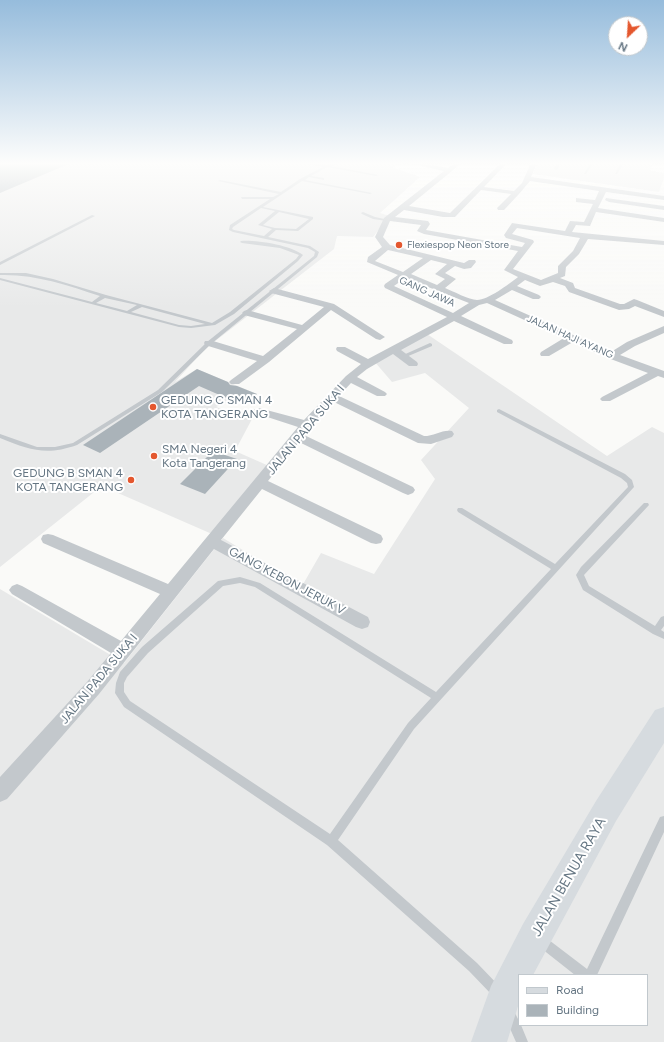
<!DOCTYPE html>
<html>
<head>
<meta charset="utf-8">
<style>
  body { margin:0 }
  #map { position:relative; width:664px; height:1042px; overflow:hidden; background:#fafaf8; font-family:Figtree,sans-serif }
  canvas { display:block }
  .legend { position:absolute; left:518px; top:974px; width:130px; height:52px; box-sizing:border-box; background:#fff; border:1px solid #c1c8cd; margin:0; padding:5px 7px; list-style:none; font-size:12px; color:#657683 }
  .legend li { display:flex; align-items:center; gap:8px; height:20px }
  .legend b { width:20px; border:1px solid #c1c8cd }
  .north { position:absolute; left:608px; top:16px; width:40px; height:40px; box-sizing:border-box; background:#fff; border:1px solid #c1c8cd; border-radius:50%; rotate:205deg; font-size:11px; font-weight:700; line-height:16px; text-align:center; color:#657683 }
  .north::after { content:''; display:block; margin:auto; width:14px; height:18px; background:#e4572e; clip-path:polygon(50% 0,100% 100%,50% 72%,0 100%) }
</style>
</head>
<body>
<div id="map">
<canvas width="664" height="1042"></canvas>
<ul class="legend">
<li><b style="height:5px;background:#d6dbdf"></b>Road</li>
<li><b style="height:11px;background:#aab3b9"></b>Building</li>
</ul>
<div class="north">N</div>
</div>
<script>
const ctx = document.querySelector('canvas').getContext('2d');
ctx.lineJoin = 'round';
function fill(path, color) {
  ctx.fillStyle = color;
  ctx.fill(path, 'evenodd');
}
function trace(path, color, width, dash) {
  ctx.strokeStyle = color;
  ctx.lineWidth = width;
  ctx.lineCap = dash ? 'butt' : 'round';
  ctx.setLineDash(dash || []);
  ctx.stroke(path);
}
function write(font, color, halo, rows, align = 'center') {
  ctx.font = font + ' Figtree,sans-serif';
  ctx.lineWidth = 4;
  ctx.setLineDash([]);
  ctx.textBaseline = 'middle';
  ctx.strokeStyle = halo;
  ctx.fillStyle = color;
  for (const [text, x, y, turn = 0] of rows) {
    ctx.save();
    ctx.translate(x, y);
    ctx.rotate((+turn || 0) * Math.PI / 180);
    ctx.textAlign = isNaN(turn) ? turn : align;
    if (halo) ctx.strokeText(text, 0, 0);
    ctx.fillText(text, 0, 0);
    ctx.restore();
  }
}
fill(new Path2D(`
  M0 163H402L392 167 420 177 380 213 390 216 373 237 337 236 334 249 205 349 175 382 197 369 257 394 244 403 231 400 216 407 252 419 235 451 269 466 212 534 118 493 103 485 0 567Z
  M537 163H652L650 171 664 173V178L659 192 533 174Z
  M427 334 607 456 652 427 664 433V1042H0V589L124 663 223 538 302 586 321 553 374 574 435 479 421 460 469 408 425 373 392 382 374 361ZM519 975H647V1025H519Z`), '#e8e9e9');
fill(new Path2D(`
  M0 163H71L0 193Z
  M197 369 228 382 230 385 237 386 257 394 244 403 233 399 231 400 199 386 100 453 83 445Z
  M213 451 237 459 205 494 180 484Z`), '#aab3b9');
fill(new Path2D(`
  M82 163H88L94 164 92 165Z
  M306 163 327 165 337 163V164L331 166 378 175 376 176 327 167 311 176 324 178V180L309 177 305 180 372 193 370 194 302 181 263 207 313 217V219L298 231 276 230 268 237 310 246 319 252 317 257 211 344 162 392 77 445C46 456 30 450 0 438V434L37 447H55L73 443 158 390 207 342 314 256 315 252 308 248 233 232 229 230 230 225 270 199H242L241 197H273L279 194 218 181 220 180 281 192 300 179 323 167 307 164ZM261 208 275 211 258 225 272 229 264 236 234 230 232 229 233 227ZM279 212 309 219 296 229 275 228 263 225Z
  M557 163H560L558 169 556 170 554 169Z
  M590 163H593L586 174H584Z
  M621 163H624L617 174H615Z
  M363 212 375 217 389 220 387 221 373 219 362 214 361 213Z
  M92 215 95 216 0 265V262Z
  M241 241C257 240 290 245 303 255L298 261 234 314 215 325 191 328 179 327 0 280V278L92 302 100 296C67 285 35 274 0 275V273H26L53 279 106 295 212 323 230 312 296 259 299 255 280 248 242 243 240 242ZM105 298 137 305 127 311 96 303ZM142 307 205 324 191 326 179 325 131 312Z
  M430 343 432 344V346L406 357H402L401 356Z
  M499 409 625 474 632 480 634 487 414 729 338 840 477 963 501 988 503 992 501 996 497 998 493 996 469 971 327 845 124 707 115 693 116 683 120 672 142 647 218 581 240 577 260 583 436 692 551 569 458 512 457 510 458 508H462L555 564 628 487 627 483 621 478 497 412V410ZM240 583 255 587 431 698 408 723 330 834 130 701 124 692V683L127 677 148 653 223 586Z
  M644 503H648L649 505 584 575 589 586 655 626 661 617 664 616V626L661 630 664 632V639L653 634 583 590 576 575 581 567Z
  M664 816V832L597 975H575L537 945 535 941 537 937 541 935 545 937 587 969 660 817Z
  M510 1009 514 1011 519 1021V1025H521L528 1042H516L504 1015 506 1011Z`), '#c3c8cc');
fill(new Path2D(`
  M408 163H419L448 168 455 163H461L452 171 409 206 450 213 501 163H507L484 187 514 191 522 183 531 163H537L531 177 664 196V200L606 192 598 208 664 218V222L596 212 590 226 576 225 572 232 664 241V245L588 239 579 254 566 267 565 276 560 278 573 283 575 288 620 304H624L634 299 637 300 664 311V317L635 306 629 309 619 310 569 292 565 286 553 282 540 286 525 280 517 286 539 295 541 297 539 299H533L512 290 495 300 611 352 627 342 664 326V333L635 346 620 355 664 371V378L658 376 610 401H602L600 399 602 397 648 373 608 358 573 342 549 356H541L540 354 541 352 564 338 487 303 479 305 461 316 512 340 513 342 512 344H504L454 321 401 350 417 362 418 364 417 366H409L393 354 367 369 357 377 385 392 387 394 385 396H377L351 383 339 396 424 436C434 436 443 429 452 431L454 434 452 437 431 444 418 443 334 402 304 435 413 487 415 490 413 493 408 495 403 493 299 442 268 481 381 535 383 539 381 543 376 544 371 543 262 489 221 540 368 617 370 622 368 627 362 629 356 627 214 549 99 694 7 799 0 802V777L87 682 111 653 12 594 9 590 12 586 17 584 22 586 121 641 160 594 43 543 41 539 43 535 48 534 53 535 168 584 298 427 255 413 253 411 255 409 259 408 304 420 346 376 361 364 337 351 336 349 337 347H345L368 359 447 317 385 288 384 286 385 284 398 275 367 262 368 257 382 247 375 237 384 218 444 171ZM530 181 599 191 595 200 576 198V202L593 204 584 222 570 221 565 231 512 223 504 235 506 238 525 243 522 247 426 230 430 224 428 221 395 217 404 210 443 217H455L481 190 511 194 497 208 498 210H504L519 194ZM390 221 421 225 417 231 424 234 518 251 504 270 518 277C509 284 488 300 477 300 469 300 453 291 445 288L456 279 445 273 455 266 464 269 471 268 476 262 475 260H469L464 263 390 245 383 237ZM517 228 580 238 573 251 558 266V273L541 280 513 269 534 242 533 240 512 234ZM388 250 423 258 403 272 375 261ZM431 260 447 264 435 274 445 279 437 285 411 274ZM405 278 469 303 453 313 394 286Z
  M606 198 664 206V210L609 202 605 200Z
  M274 288 334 304 385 337 380 340 376 339 331 310 269 362 239 384H231L229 382 231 380 257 361 205 345 204 343 205 341H213L263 356 297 329 244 315 242 313 244 311 247 310 302 325 324 307 271 293 269 291Z`), '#c3c8cc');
fill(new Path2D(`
  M664 707V743L616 821 533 975H519V1003L507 1042H471L491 986 523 924 596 801 655 710Z`), '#d6dbdf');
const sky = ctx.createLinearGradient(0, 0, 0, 308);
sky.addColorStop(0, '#96bcdc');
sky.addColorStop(0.53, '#fdfdfc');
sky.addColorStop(1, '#fdfdfc00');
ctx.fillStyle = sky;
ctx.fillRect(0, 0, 664, 308);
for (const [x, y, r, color] of [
  [399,245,4,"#e4572e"],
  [153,407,4,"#e4572e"],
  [154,456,4,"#e4572e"],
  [131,480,4,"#e4572e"]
]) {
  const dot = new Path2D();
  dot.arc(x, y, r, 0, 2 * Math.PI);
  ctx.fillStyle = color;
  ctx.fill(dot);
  trace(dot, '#fff', 1.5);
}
write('10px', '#657683', '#fff', [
  ["Flexiespop Neon Store",407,245]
], 'left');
write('10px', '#657683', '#fff', [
  ["GANG JAWA",427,292,24],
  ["JALAN HAJI AYANG",570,337,24]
]);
write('12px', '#657683', '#fff', [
  ["GEDUNG C SMAN 4",161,400],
  ["KOTA TANGERANG",161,414],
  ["SMA Negeri 4",162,449],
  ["Kota Tangerang",162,463],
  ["GEDUNG B SMAN 4",123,473,"right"],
  ["KOTA TANGERANG",123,487,"right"]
], 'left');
write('12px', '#657683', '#fff', [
  ["JALAN PADA SUKA I",306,430,-50],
  ["GANG KEBON JERUK V",287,581,28],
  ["JALAN PADA SUKA I",99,679,-50]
]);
write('14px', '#657683', '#fff', [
  ["JALAN BENUA RAYA",569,877,-60]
]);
</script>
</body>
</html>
